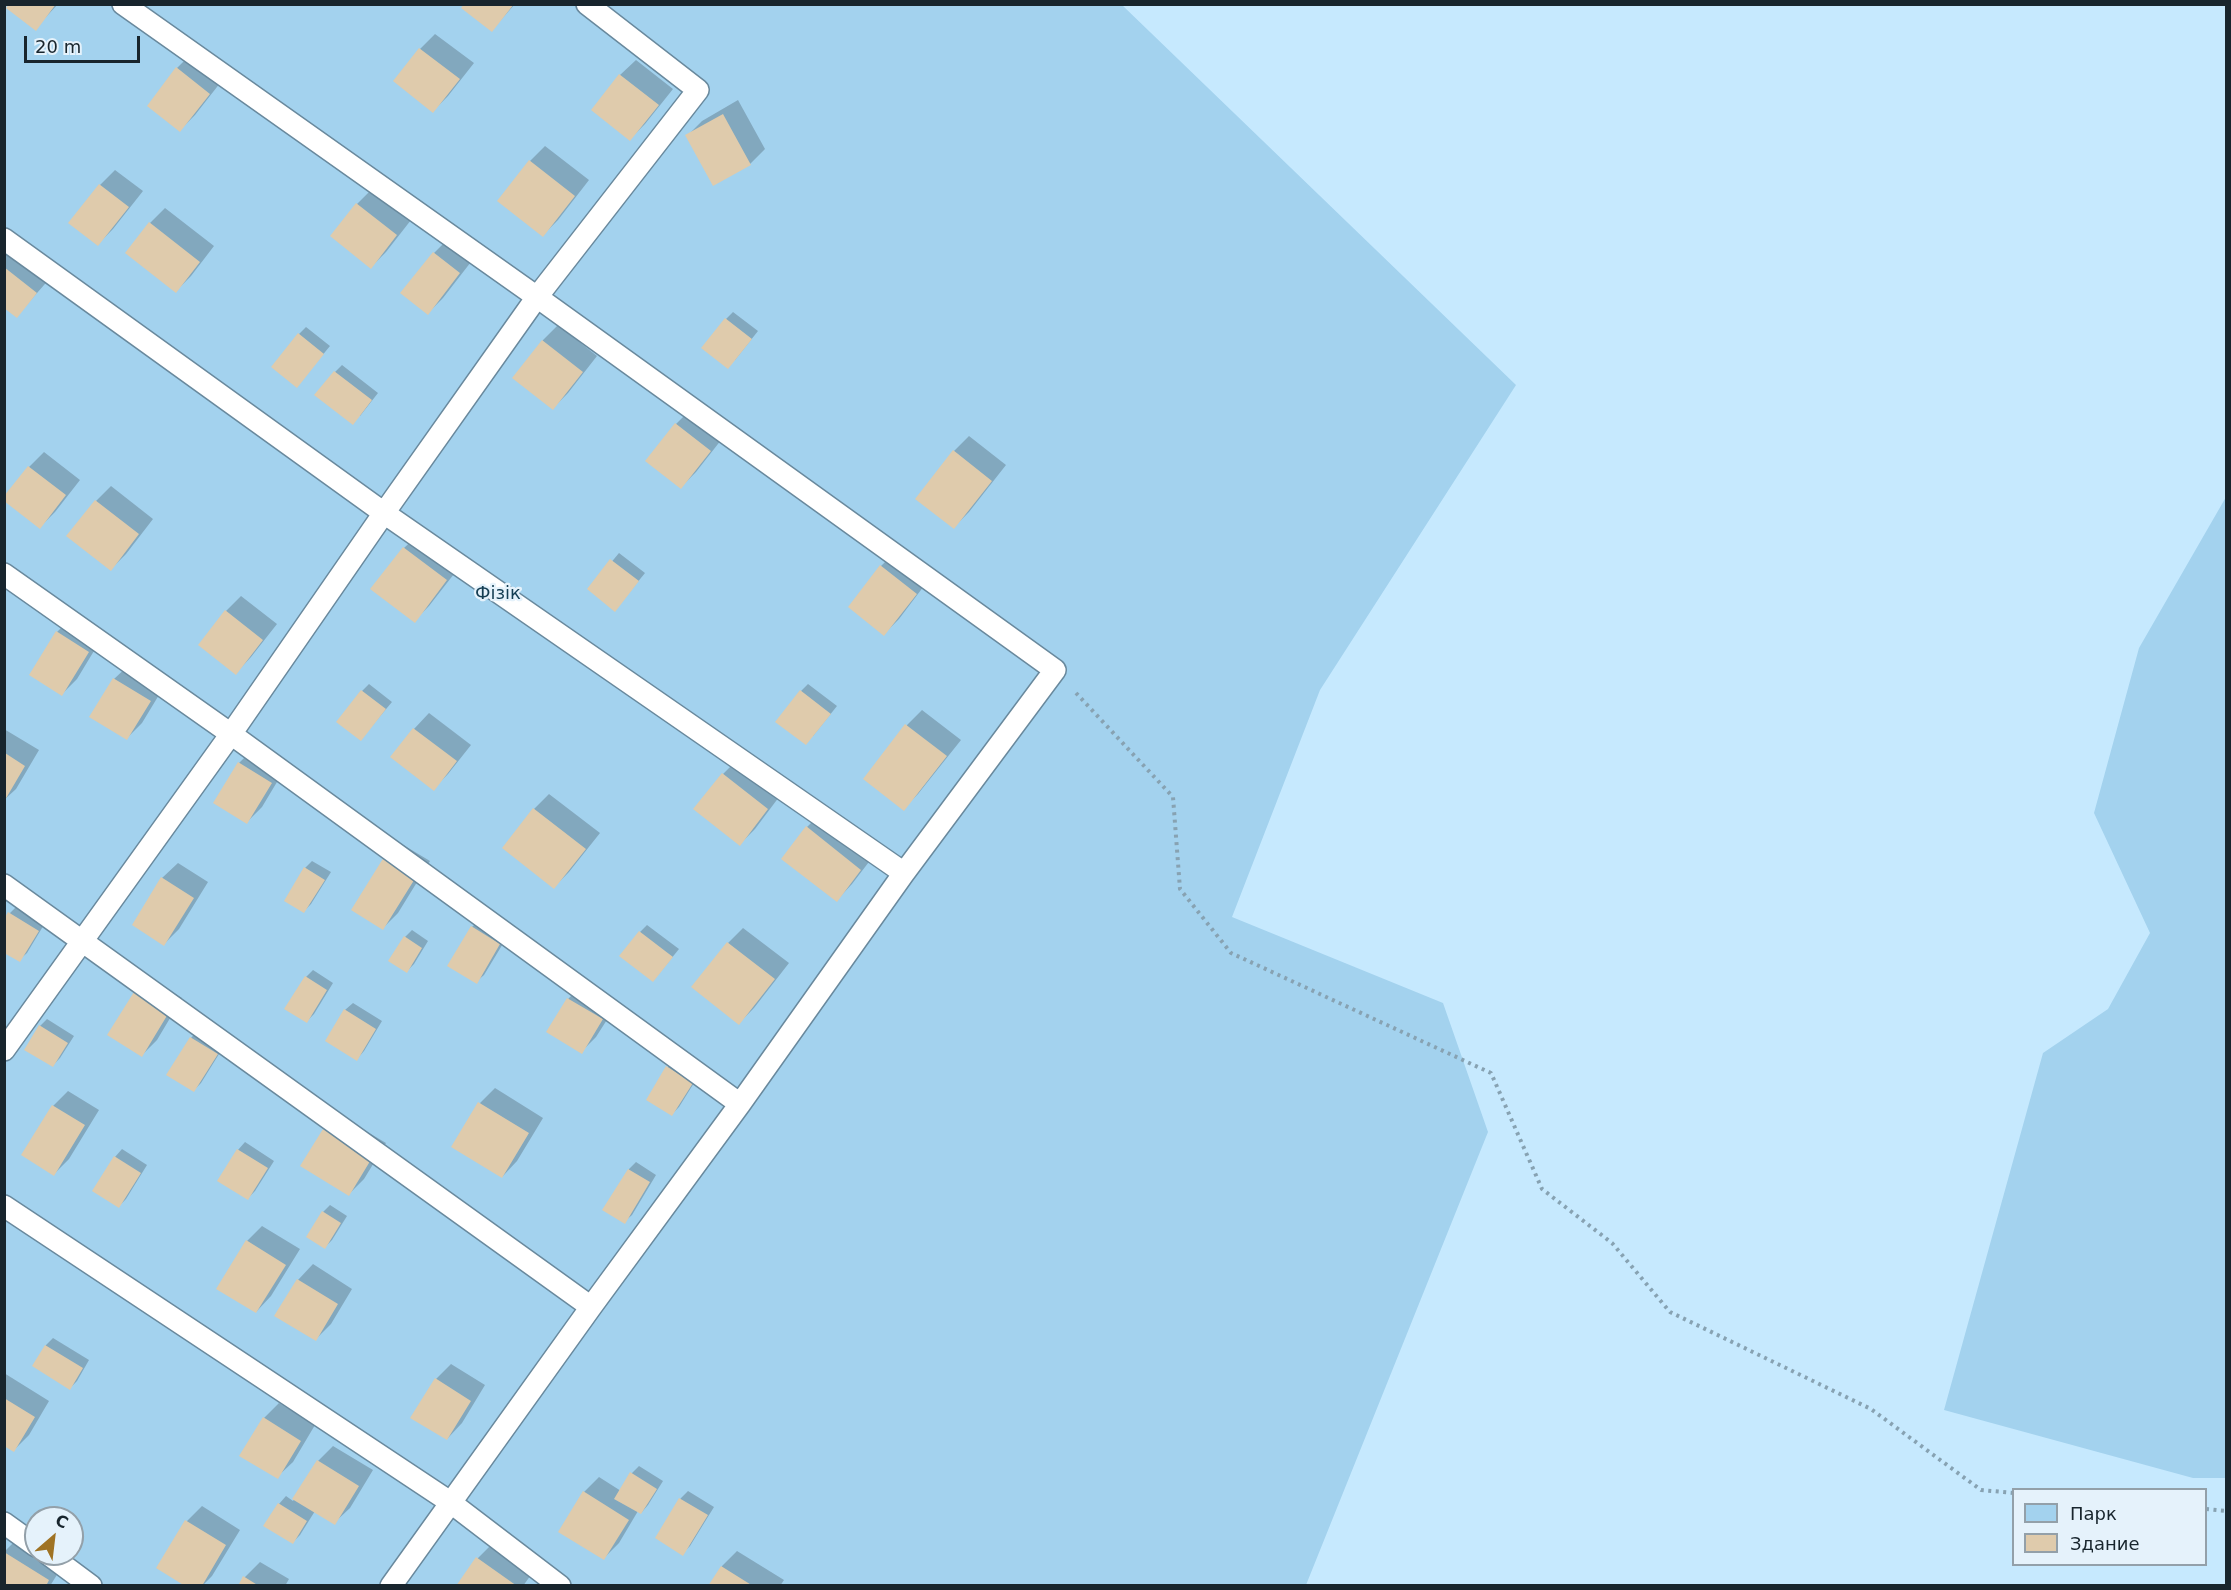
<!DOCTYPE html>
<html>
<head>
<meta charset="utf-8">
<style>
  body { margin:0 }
  #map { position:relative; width:2231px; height:1590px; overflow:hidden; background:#c6e9fe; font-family:"DejaVu Sans",sans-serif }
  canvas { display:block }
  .frame { position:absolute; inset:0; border:6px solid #18252d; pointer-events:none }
  .legend { position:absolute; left:2012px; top:1488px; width:195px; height:78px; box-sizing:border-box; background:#e5f2fb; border:2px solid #93a0a9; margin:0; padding:8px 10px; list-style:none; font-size:18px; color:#18252d }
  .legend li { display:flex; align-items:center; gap:12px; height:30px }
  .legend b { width:30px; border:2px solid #93a0a9 }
  .north { position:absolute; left:24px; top:1506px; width:60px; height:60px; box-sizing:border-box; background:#e5f2fb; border:2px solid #93a0a9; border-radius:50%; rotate:28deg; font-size:16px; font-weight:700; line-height:24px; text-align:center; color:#18252d }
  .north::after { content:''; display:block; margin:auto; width:21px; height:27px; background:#9f7324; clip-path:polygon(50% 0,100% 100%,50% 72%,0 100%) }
  .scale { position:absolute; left:24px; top:36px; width:116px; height:27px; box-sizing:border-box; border:3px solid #18252d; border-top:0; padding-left:8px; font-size:18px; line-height:21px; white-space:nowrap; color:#18252d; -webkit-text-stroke:4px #e5f2fb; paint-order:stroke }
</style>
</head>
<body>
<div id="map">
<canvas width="2231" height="1590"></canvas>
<div class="frame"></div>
<ul class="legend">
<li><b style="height:16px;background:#a3d2ee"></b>Парк</li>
<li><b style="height:16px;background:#dfcbac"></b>Здание</li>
</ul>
<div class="north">С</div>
<div class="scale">20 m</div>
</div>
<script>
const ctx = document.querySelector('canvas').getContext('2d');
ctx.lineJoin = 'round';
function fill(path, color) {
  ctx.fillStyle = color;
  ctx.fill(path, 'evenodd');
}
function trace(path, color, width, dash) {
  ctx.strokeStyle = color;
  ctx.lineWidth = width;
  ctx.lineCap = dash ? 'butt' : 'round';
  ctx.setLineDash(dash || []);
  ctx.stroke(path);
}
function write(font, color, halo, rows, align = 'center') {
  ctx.font = font + ' "DejaVu Sans",sans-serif';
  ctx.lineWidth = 4.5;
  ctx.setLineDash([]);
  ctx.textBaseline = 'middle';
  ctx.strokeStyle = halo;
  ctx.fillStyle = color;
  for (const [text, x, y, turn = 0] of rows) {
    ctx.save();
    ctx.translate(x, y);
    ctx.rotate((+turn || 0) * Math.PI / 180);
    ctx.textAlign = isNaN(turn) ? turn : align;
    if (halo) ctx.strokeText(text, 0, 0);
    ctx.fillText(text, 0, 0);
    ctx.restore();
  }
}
fill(new Path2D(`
  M5 5H1122L1516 385 1320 690 1232 917 1443 1003 1488 1132 1306 1585 5 1586ZM36 1518H72V1554H36Z
  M2226 497V1478H2193L1944 1410 2043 1053 2108 1009 2150 933 2094 813 2139 648Z`), '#a3d2ee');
fill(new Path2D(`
  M10 4H58L35 29Z
  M465 4H515L492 30Z
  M435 34 474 63 448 96 433 111 420 49Z
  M192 53 224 78 195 115 180 130 177 68Z
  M636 60 673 89 645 124 630 139 594 110 620 75Z
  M738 100 765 149 750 164 687 136 702 121Z
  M545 146 589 180 558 220 543 235 530 161Z
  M115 170 143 191 113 229 98 244 71 223 100 185Z
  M372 189 411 220 386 252 371 267 357 204Z
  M165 208 214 246 191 276 176 291 150 223Z
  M449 238 474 258 443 298 428 313 402 293 434 253Z
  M4 241 51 277 17 316 4 306Z
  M733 312 758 331 735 360 726 319Z
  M558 325 597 356 568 393 553 408 514 378 543 340Z
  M306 327 330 346 297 386 299 334Z
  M342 365 378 393 360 416 335 372Z
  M691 409 725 435 696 472 681 487 647 461 676 424Z
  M969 436 1006 465 969 512 954 527V451Z
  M44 452 80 480 55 512 40 527 4 499 29 467Z
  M111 486 153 519 126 554 111 569 96 501Z
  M420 533 461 565 429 606 414 621 373 589 404 548Z
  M896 551 930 578 899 619 884 634 881 566Z
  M619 553 645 573 615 610 589 589Z
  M241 596 277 624 251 657 236 673 226 611Z
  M72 617 103 636 77 679 62 694 57 632Z
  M130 664 165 685 142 723 127 738 91 717 114 679Z
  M369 684 392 702 361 739 362 691Z
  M808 684 837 706 813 736 801 691Z
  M922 710 961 740 918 794 903 809 907 725Z
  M429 713 471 745 448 774 433 789 392 757 414 729Z
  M4 729 39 750 16 789 4 800Z
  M254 748 286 767 262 807 247 822 215 803 239 763Z
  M738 759 782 793 755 829 740 844 723 774Z
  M549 794 600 833 569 872 554 887 534 809Z
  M822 812 875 854 852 884 837 900 807 827Z
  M400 843 430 861 398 913 383 928 385 858Z
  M312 861 331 872 311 904 304 911 305 868Z
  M178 863 208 882 179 929 164 944 162 878Z
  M17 906 45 923 27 953 19 960 10 913Z
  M479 920 507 937 484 975 476 982 472 927Z
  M647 925 679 949 653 981 640 932Z
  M743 928 789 963 754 1008 739 1023 728 943Z
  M412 930 428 941 414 964 407 971 405 937Z
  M313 970 333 983 314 1014 307 1021 306 977Z
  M150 978 182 998 157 1040 142 1055 135 993Z
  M584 983 617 1004 596 1037 581 1052 548 1032 569 998Z
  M353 1003 382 1021 364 1051 357 1059 345 1010Z
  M47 1019 74 1036 60 1058 53 1065 40 1026Z
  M198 1030 224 1046 201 1083 194 1090 191 1038Z
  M675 1060 699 1075 679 1107 672 1114 668 1067Z
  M495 1088 543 1118 517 1161 502 1177 480 1103Z
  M68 1091 99 1110 69 1159 54 1174 23 1155 53 1106Z
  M339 1115 386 1143 364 1179 349 1194 302 1166 324 1130Z
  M245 1142 274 1161 255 1191 248 1198 238 1150Z
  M122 1149 147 1165 126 1199 119 1206 115 1157Z
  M636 1162 656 1175 632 1215 624 1222 629 1169Z
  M330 1205 347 1216 332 1240 325 1247 323 1212Z
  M262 1226 300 1249 271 1296 256 1312 247 1241Z
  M313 1264 352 1289 331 1324 315 1340 298 1280Z
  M53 1338 89 1360 77 1381 70 1388 34 1366 46 1345Z
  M451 1364 485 1385 462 1423 447 1439 436 1379Z
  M4 1373 49 1401 29 1435 14 1450 4 1444Z
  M279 1403 315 1425 293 1462 277 1477 241 1455 264 1418Z
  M333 1446 373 1470 350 1508 334 1523 315 1511 300 1535 293 1542 279 1504 286 1496 293 1501 318 1461Z
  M639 1466 663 1481 648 1505 641 1513 638 1511 619 1543 604 1558 584 1492 599 1477 621 1491 632 1473Z
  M688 1491 714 1507 690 1546 682 1554 657 1537 681 1498Z
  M202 1506 240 1530 212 1576 202 1586H188L187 1521Z
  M19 1537 63 1565 50 1586H4V1552Z
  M493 1543 533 1572 523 1586H458L478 1558Z
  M737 1551 784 1580 780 1586H710L722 1566Z
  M260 1562 289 1579 285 1586H239L245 1577Z`), '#0003');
fill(new Path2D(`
  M9 4H56L36 31 6 8Z
  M464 4H514L492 32 461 8Z
  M419 48 460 79 433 113 393 81Z
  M176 67 210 94 180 132 147 106Z
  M619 74 659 105 630 141 591 110Z
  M723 114 751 165 713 186 685 135Z
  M529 160 575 196 543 237 497 201Z
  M99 184 129 207 98 246 68 223Z
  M356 203 397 235 371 269 330 236Z
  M149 222 200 262 176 293 125 253Z
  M433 252 460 273 428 315 400 293Z
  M4 267 37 293 17 318 4 308Z
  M725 318 752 339 728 369 701 348Z
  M298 333 324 354 297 388 271 367Z
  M542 340 583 372 553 410 512 378Z
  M334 371 372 400 353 425 314 395Z
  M675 423 711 451 681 489 645 461Z
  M953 450 992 481 954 529 915 499Z
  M28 466 66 495 40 529 4 501V496Z
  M95 500 139 534 111 571 66 536Z
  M403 547 447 580 415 623 370 589Z
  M610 559 639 581 615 612 587 589Z
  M880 565 917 594 884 636 848 607Z
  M225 610 263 640 236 675 198 645Z
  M56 631 89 652 62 696 29 675Z
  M113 678 151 701 127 740 89 717Z
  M361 690 386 709 361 741 336 722Z
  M800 690 831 714 806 745 775 722Z
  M905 724 947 756 904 811 863 779Z
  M413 728 457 761 434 791 390 757Z
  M5 753 25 766 5 800Z
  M238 762 272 783 247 824 213 803Z
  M722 773 768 809 740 846 693 809Z
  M533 808 586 849 554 889 502 848Z
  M806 826 861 870 837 902 781 859Z
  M384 857 416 877 383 930 351 910Z
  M304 867 325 880 304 913 284 901Z
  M161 877 194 898 164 946 132 925Z
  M8 912 39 931 20 962 4 953V919Z
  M471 926 500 944 477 984 447 966Z
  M639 931 673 957 653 982 619 956Z
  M404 936 422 948 407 973 388 961Z
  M727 942 775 979 739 1025 691 987Z
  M305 976 327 990 307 1023 284 1009Z
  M134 992 168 1014 142 1057 107 1035Z
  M567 998 603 1019 582 1054 546 1032Z
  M344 1009 376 1029 357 1061 325 1041Z
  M39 1025 68 1043 53 1067 24 1050Z
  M190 1037 218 1054 194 1092 166 1075Z
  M666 1066 693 1083 672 1116 646 1100Z
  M478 1102 529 1133 502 1178 451 1147Z
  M52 1105 85 1125 54 1176 21 1155Z
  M323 1129 372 1158 349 1196 300 1166Z
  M237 1149 268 1168 248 1200 217 1181Z
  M114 1156 141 1173 119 1208 92 1191Z
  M628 1169 650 1182 625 1224 602 1210Z
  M322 1211 341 1223 325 1249 306 1237Z
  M246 1240 286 1265 256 1313 216 1289Z
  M297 1279 338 1304 316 1341 274 1316Z
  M45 1345 83 1368 70 1390 32 1366Z
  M435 1378 471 1401 447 1440 410 1418Z
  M4 1398 35 1417 14 1452 4 1446Z
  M263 1417 301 1441 278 1479 239 1456Z
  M317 1460 359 1486 335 1525 292 1499Z
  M630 1472 657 1489 641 1514 614 1499Z
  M583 1491 629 1520 604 1560 558 1532Z
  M679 1498 708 1515 683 1556 655 1538Z
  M278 1503 307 1521 293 1544 263 1526Z
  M185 1520 226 1545 202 1586H185L156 1568Z
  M4 1552 49 1580 46 1586H4Z
  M476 1557 517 1586H456Z
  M721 1566 753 1586H708Z
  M243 1576 259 1586H238Z`), '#dfcbac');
const service = new Path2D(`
  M123 4 537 297 1055 670 904 873 740 1104 591 1307 391 1586
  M4 239 384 513 904 873
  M4 574 231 734 740 1104
  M4 885 591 1307
  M4 1050 231 734 384 513 537 297 698 90 587 4
  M4 1206 450 1502 560 1586
  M4 1523 36 1546
  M48 1554 91 1586`);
trace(service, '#69899d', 24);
trace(new Path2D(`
  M1076 693 1173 797 1180 889 1231 953 1491 1073 1542 1189 1612 1243 1670 1312 1871 1409 1981 1490 2014 1493
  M2206 1509 2226 1511`), '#87a2b2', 4, [3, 4.5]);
trace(service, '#fff', 21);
write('18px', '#143d52', '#e5f2fb', [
  ["Фізік",498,594]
]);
</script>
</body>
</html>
